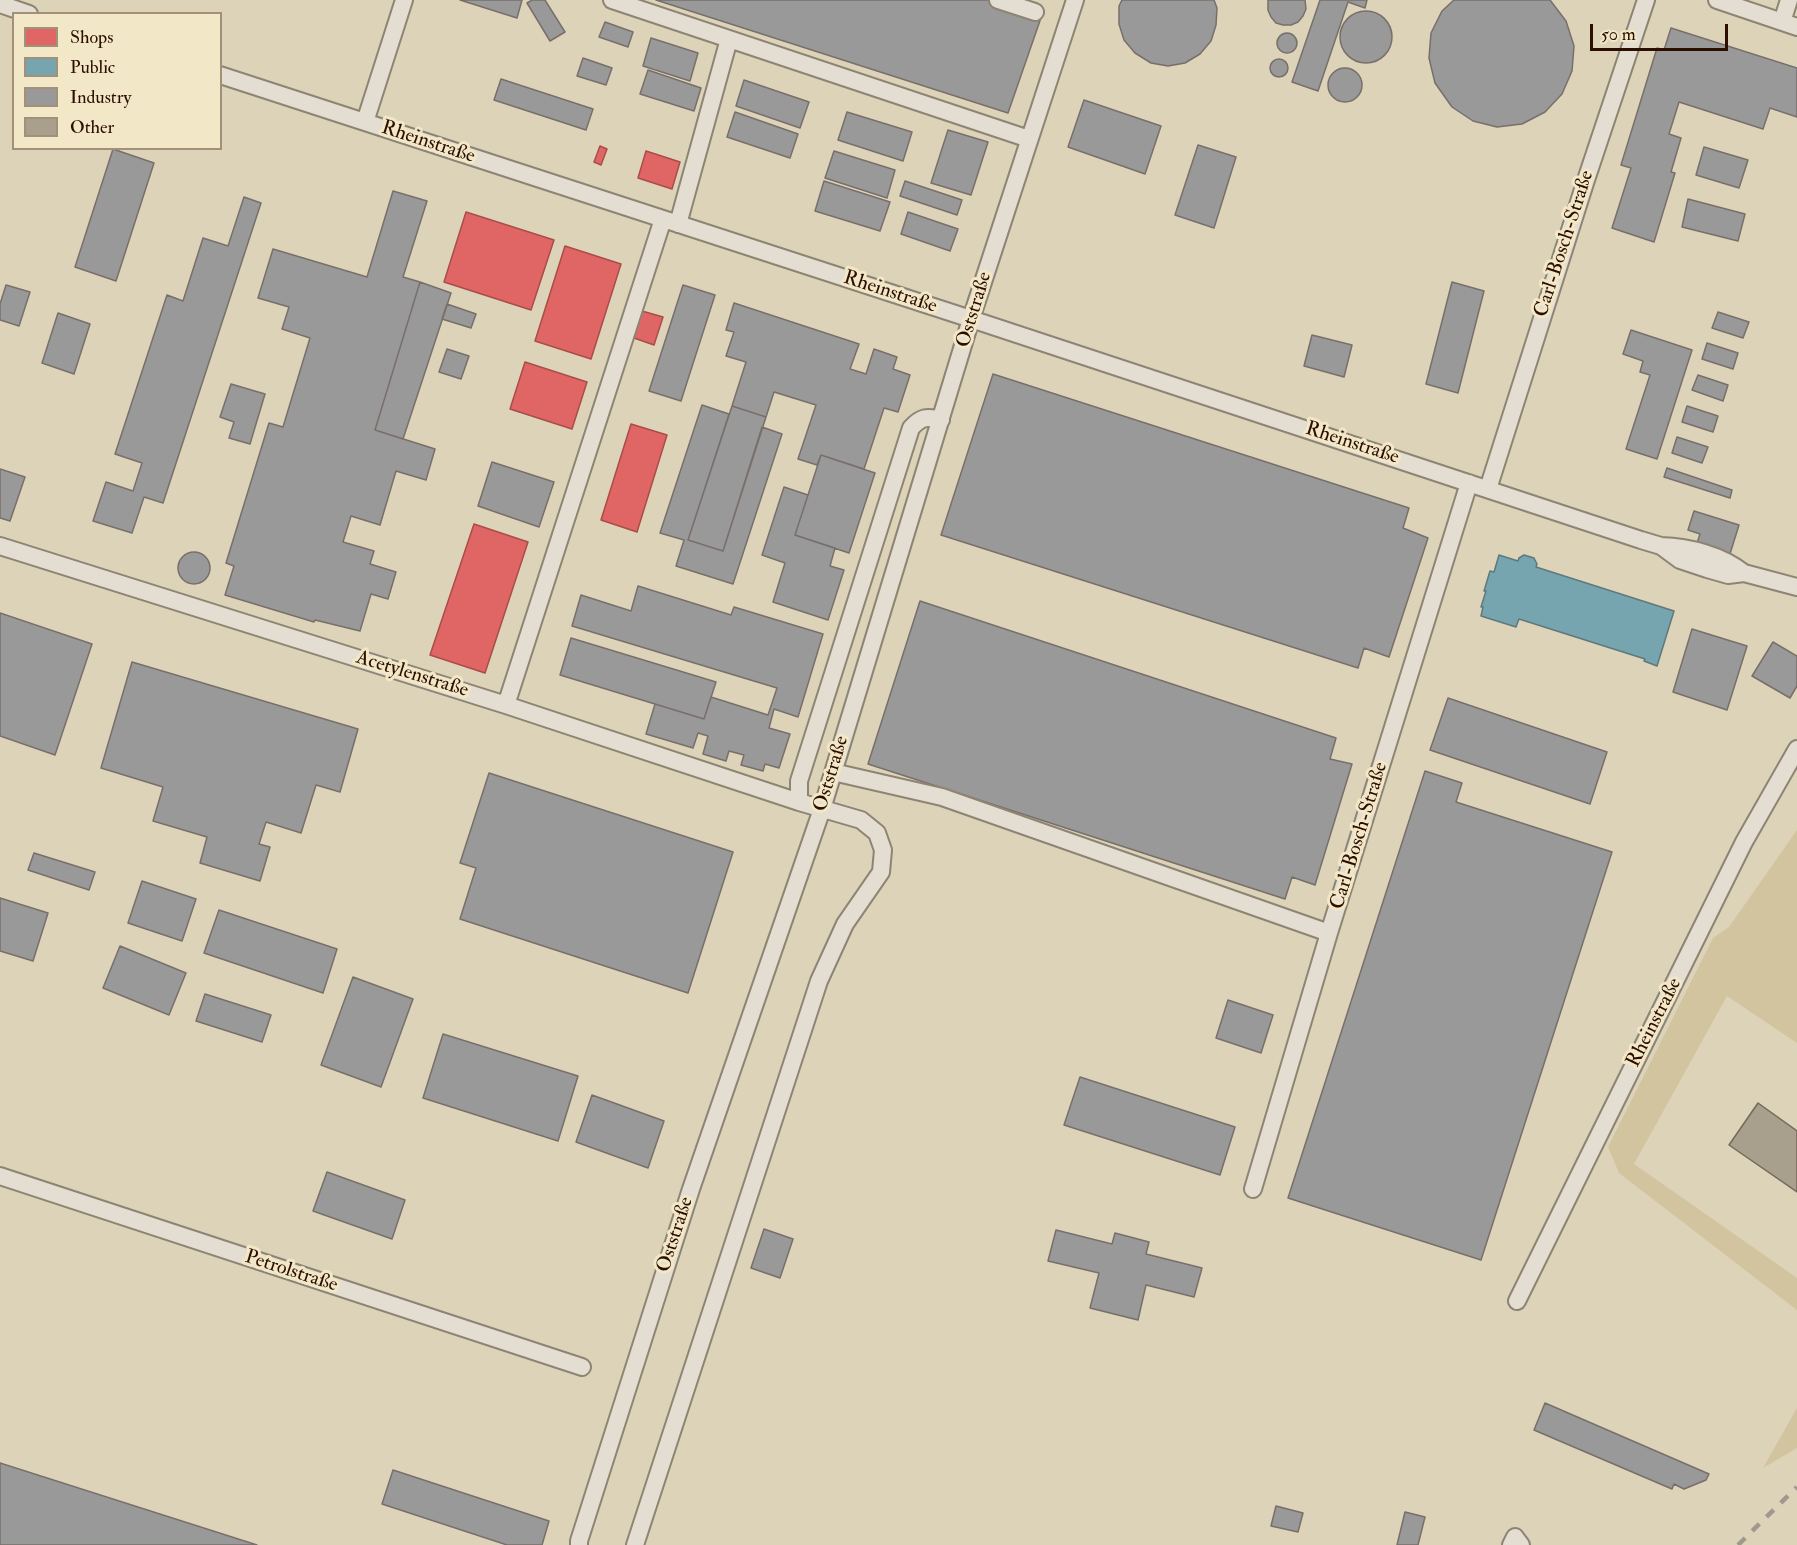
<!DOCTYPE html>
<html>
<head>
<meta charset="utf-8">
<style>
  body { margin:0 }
  #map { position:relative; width:1797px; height:1545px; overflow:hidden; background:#dcd3b8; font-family:"IM FELL Double Pica",serif }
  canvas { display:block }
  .legend { position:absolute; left:12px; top:12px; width:210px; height:138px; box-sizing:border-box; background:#f2e7c7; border:2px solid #a39078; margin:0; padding:8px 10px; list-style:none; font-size:18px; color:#2c0e01 }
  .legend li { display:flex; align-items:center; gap:12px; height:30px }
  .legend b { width:30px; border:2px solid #a39078 }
  .scale { position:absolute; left:1590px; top:24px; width:138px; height:27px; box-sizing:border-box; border:3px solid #2c0e01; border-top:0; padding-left:8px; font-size:18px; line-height:21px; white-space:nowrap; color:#2c0e01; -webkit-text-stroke:4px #f2e7c7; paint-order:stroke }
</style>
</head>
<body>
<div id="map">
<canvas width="1797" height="1545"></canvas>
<ul class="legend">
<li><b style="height:16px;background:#e06666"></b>Shops</li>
<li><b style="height:16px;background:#76a5af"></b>Public</li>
<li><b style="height:16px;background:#999"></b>Industry</li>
<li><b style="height:16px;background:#a89f8d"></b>Other</li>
</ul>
<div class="scale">50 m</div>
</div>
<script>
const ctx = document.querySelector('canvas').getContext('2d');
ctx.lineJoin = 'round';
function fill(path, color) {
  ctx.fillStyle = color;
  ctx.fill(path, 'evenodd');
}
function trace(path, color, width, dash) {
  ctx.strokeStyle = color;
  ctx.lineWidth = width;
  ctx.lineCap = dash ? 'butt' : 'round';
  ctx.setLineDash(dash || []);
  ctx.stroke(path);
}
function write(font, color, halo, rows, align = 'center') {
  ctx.font = font + ' "IM FELL Double Pica",serif';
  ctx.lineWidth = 6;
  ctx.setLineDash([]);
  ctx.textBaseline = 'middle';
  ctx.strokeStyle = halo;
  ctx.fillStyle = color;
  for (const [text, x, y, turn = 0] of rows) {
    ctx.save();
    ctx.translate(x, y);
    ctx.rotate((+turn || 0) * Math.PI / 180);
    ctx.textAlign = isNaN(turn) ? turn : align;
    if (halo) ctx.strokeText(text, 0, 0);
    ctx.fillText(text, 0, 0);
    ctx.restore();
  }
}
fill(new Path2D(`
  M1797 830V1043L1727 996 1634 1164 1797 1278V1310L1619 1173 1608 1147 1713 938 1729 927Z
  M1797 1408V1448L1763 1468Z`), '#d3c4a0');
const shops = new Path2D(`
  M600 146 607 149 601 165 594 162Z
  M646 151 680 162 672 189 638 178Z
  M466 212 554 240 531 310 444 282Z
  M565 246 621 264 591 359 535 341Z
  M642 311 663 317 654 345 634 338Z
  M525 362 587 382 572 429 510 409Z
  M631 424 667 435 637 532 601 520Z
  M474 524 528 542 485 673 430 655Z`);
fill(shops, '#e06666');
trace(shops, '#aa4c48', 1.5);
const public = new Path2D(`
  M1499 555 1518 561 1519 558 1524 555 1534 558 1537 564 1536 567 1674 611 1657 666 1644 661 1645 659 1519 619 1516 627 1481 616 1483 607H1481L1486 591H1484L1490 571 1494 572Z`);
fill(public, '#76a5af');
trace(public, '#60787b', 1.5);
const industry = new Path2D(`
  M460 0H522L517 18Z
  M532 0H545L565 32 550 41 527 3Z
  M656 0H1005L1043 12 1008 113Z
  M1122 0H1214L1217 8 1216 25 1211 41 1200 54 1185 63 1168 66 1151 63 1135 53 1124 40 1119 24V6Z
  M1268 0H1305L1306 9 1303 16 1298 22 1291 25H1283L1276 23 1271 17 1268 10Z
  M1320 0H1367L1365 8 1348 2 1318 91 1292 82Z
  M1454 0H1550L1566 21 1574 46 1572 71 1562 94 1545 112 1522 124 1497 127 1473 121 1452 107 1435 83 1429 58 1431 33 1442 11Z
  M1340 37a26 26 0 1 1 52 0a26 26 0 1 1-52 0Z
  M605 22 633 32 628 47 599 37Z
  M1671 28 1797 68V117L1770 108 1763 129 1679 102 1669 134 1681 138 1671 172 1675 173 1654 242 1612 228 1631 168 1621 165 1657 48 1664 50Z
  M1277 43a10 10 0 1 1 20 0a10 10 0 1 1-20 0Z
  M651 38 698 53 690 81 643 66Z
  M583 58 612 68 606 85 577 76Z
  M1270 68a9 9 0 1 1 18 0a9 9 0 1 1-18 0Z
  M1328 85a17 17 0 1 1 34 0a17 17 0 1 1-34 0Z
  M648 70 701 88 694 111 640 94Z
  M501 79 593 109 586 130 494 100Z
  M744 80 809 102 800 128 736 106Z
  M1084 100 1161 126 1145 174 1068 147Z
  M735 112 798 134 790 158 727 137Z
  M847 112 912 132 903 161 838 140Z
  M948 130 988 142 971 195 931 183Z
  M1198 145 1236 157 1214 228 1175 215Z
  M1704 147 1748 160 1739 188 1696 175Z
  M113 149 154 163 116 281 75 267Z
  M834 151 895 170 887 198 825 178Z
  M824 181 890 202 880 231 815 211Z
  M905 181 962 200 957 215 900 196Z
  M393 191 427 201 403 277 420 282 375 430 435 449 426 480 396 471 380 525 351 516 343 542 374 551 370 564 396 572 388 599 371 594 360 631 315 620 314 622 225 595 234 566 226 563 269 423 283 427 310 338 282 329 289 307 258 298 273 249 367 277Z
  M244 197 261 203 163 503 144 497 132 533 93 521 106 482 133 491 142 463 115 454 167 295 183 301 203 238 228 246Z
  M1688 199 1745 214 1738 241 1682 227Z
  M908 212 958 229 950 251 901 234Z
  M420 282 451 293 403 439 375 430Z
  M1452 282 1484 291 1458 393 1426 384Z
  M6 285 30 292 19 326 0 320V304Z
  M683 285 715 295 681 401 649 391Z
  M734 303 859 344 850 369 866 374 874 349 897 357 893 369 910 375 898 412 884 408 864 469 821 455 817 465 798 459 816 405 774 392 766 417 732 406 746 362 726 356 734 332 726 330Z
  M447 304 476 314 471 328 442 319Z
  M1718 312 1749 322 1743 338 1712 328Z
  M58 313 90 324 74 374 42 363Z
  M1631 330 1692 350 1657 459 1626 449 1650 375 1640 372 1643 361 1623 354Z
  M1312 335 1352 345 1344 377 1304 366Z
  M1707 343 1738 353 1733 369 1702 359Z
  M447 349 469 356 461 379 439 372Z
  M993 374 1409 508 1403 528 1428 538 1389 657 1364 648 1358 668 941 535Z
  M1698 375 1728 385 1723 401 1692 390Z
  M231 384 265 394 250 444 229 438 234 422 220 417Z
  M702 405 729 414 688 540 723 551 762 427 782 434 733 584 676 566 684 540 660 533Z
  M732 406 766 417 723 551 688 540Z
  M1687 406 1718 416 1713 432 1682 422Z
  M1677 437 1708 447 1702 463 1672 453Z
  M821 455 875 473 849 553 795 535Z
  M492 462 554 482 539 527 478 506Z
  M1667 468 1732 490 1730 498 1664 477Z
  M0 469 25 477 10 521 0 518Z
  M784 487 808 495 795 535 835 548 830 566 844 570 828 620 773 602 785 563 762 555Z
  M1694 511 1739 525 1729 557 1696 546 1700 534 1688 530Z
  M178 568a16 16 0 1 1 32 0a16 16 0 1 1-32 0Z
  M638 586 731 615 734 607 823 634 798 717 774 709 769 728 790 734 779 768 765 764 763 771 741 765 744 755 729 751 726 761 703 754 708 736 698 733 693 748 646 734 655 704 704 719 711 697 768 715 777 688 572 626 581 595 631 611Z
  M920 601 1336 738 1330 759 1352 764 1315 885 1292 877 1285 899 868 764Z
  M0 613 92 644 55 755 0 736Z
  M1692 629 1747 646 1727 710 1673 692Z
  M571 638 716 682 704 719 560 675Z
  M1773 642 1797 656V686L1790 698 1752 676Z
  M132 662 358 729 340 792 316 785 301 833 266 822 259 844 270 847 260 881 200 863 207 837 153 821 163 787 101 768Z
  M1448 698 1607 752 1590 804 1430 750Z
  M1425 771 1462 783 1456 802 1612 852 1481 1260 1288 1198Z
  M489 773 733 852 688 993 460 919 476 868 460 863Z
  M34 853 95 872 89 890 28 870Z
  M142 881 196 899 182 941 128 923Z
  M0 898 48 913 33 961 0 951Z
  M219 910 337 949 323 993 204 953Z
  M120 946 186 973 169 1015 103 988Z
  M353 977 413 999 381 1087 321 1065Z
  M205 994 271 1015 262 1042 196 1021Z
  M1228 1000 1273 1015 1261 1053 1216 1038Z
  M443 1034 578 1076 558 1141 423 1098Z
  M1080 1077 1235 1127 1220 1175 1064 1125Z
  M592 1095 664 1121 648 1168 576 1142Z
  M327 1172 405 1200 392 1239 313 1211Z
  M764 1229 793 1239 780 1278 751 1268Z
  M1056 1230 1112 1244 1115 1233 1149 1242 1146 1254 1202 1268 1194 1297 1146 1285 1138 1320 1090 1308 1099 1273 1048 1261Z
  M1545 1403 1709 1474 1706 1480 1684 1489 1674 1484 1672 1489 1534 1430Z
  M0 1463 257 1545H0Z
  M393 1470 549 1521 542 1545H507L382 1504Z
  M1276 1506 1303 1513 1298 1532 1271 1526Z
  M1405 1512 1425 1517 1418 1545H1397Z`);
fill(industry, '#999');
trace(industry, '#786f6b', 1.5);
const building = new Path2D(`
  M1758 1103 1797 1131V1192L1729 1145Z`);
fill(building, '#a89f8d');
trace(building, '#746a5b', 1.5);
const street = new Path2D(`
  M612 0 1029 139
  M998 0 1035 12
  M1717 0 1797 27
  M0 4 29 14
  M1782 22 1789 0
  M220 75 971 319 1641 540 1661 546 1680 560 1707 569 1728 575 1744 573 1797 587
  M365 122 404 0
  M678 224 729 39
  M1488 489 1585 183 1646 0
  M0 546 506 705 799 802 861 820 877 833 883 850 881 872 845 924 819 981 635 1545
  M1661 546C1690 547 1721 555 1744 573
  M506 705 663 219
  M833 772 942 797 1329 933
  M799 802V781L911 428C921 417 927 416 941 420
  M0 1176 582 1367
  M1253 1189 1329 933 1469 483
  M1517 1301 1744 842 1797 749
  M579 1545V1541L691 1189 822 809 971 319 1075 0
  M1511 1545 1515 1537 1521 1545`);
trace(street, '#8d8473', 20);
trace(street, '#e3ded1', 16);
trace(new Path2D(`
  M1738 1545 1797 1487`), '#a0988e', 4.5, [10, 10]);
write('20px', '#2c0e01', '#f2e7c7', [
  ["Rheinstraße",428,143,18],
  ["Carl-Bosch-Straße",1565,244,-72],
  ["Rheinstraße",890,293,18],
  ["Oststraße",975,310,-73],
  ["Rheinstraße",1352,444,18],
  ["Acetylenstraße",412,675,17],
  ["Oststraße",832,774,-73],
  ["Carl-Bosch-Straße",1360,836,-73],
  ["Rheinstraße",1655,1023,-63],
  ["Oststraße",676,1235,-72],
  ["Petrolstraße",291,1272,18]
]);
</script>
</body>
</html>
